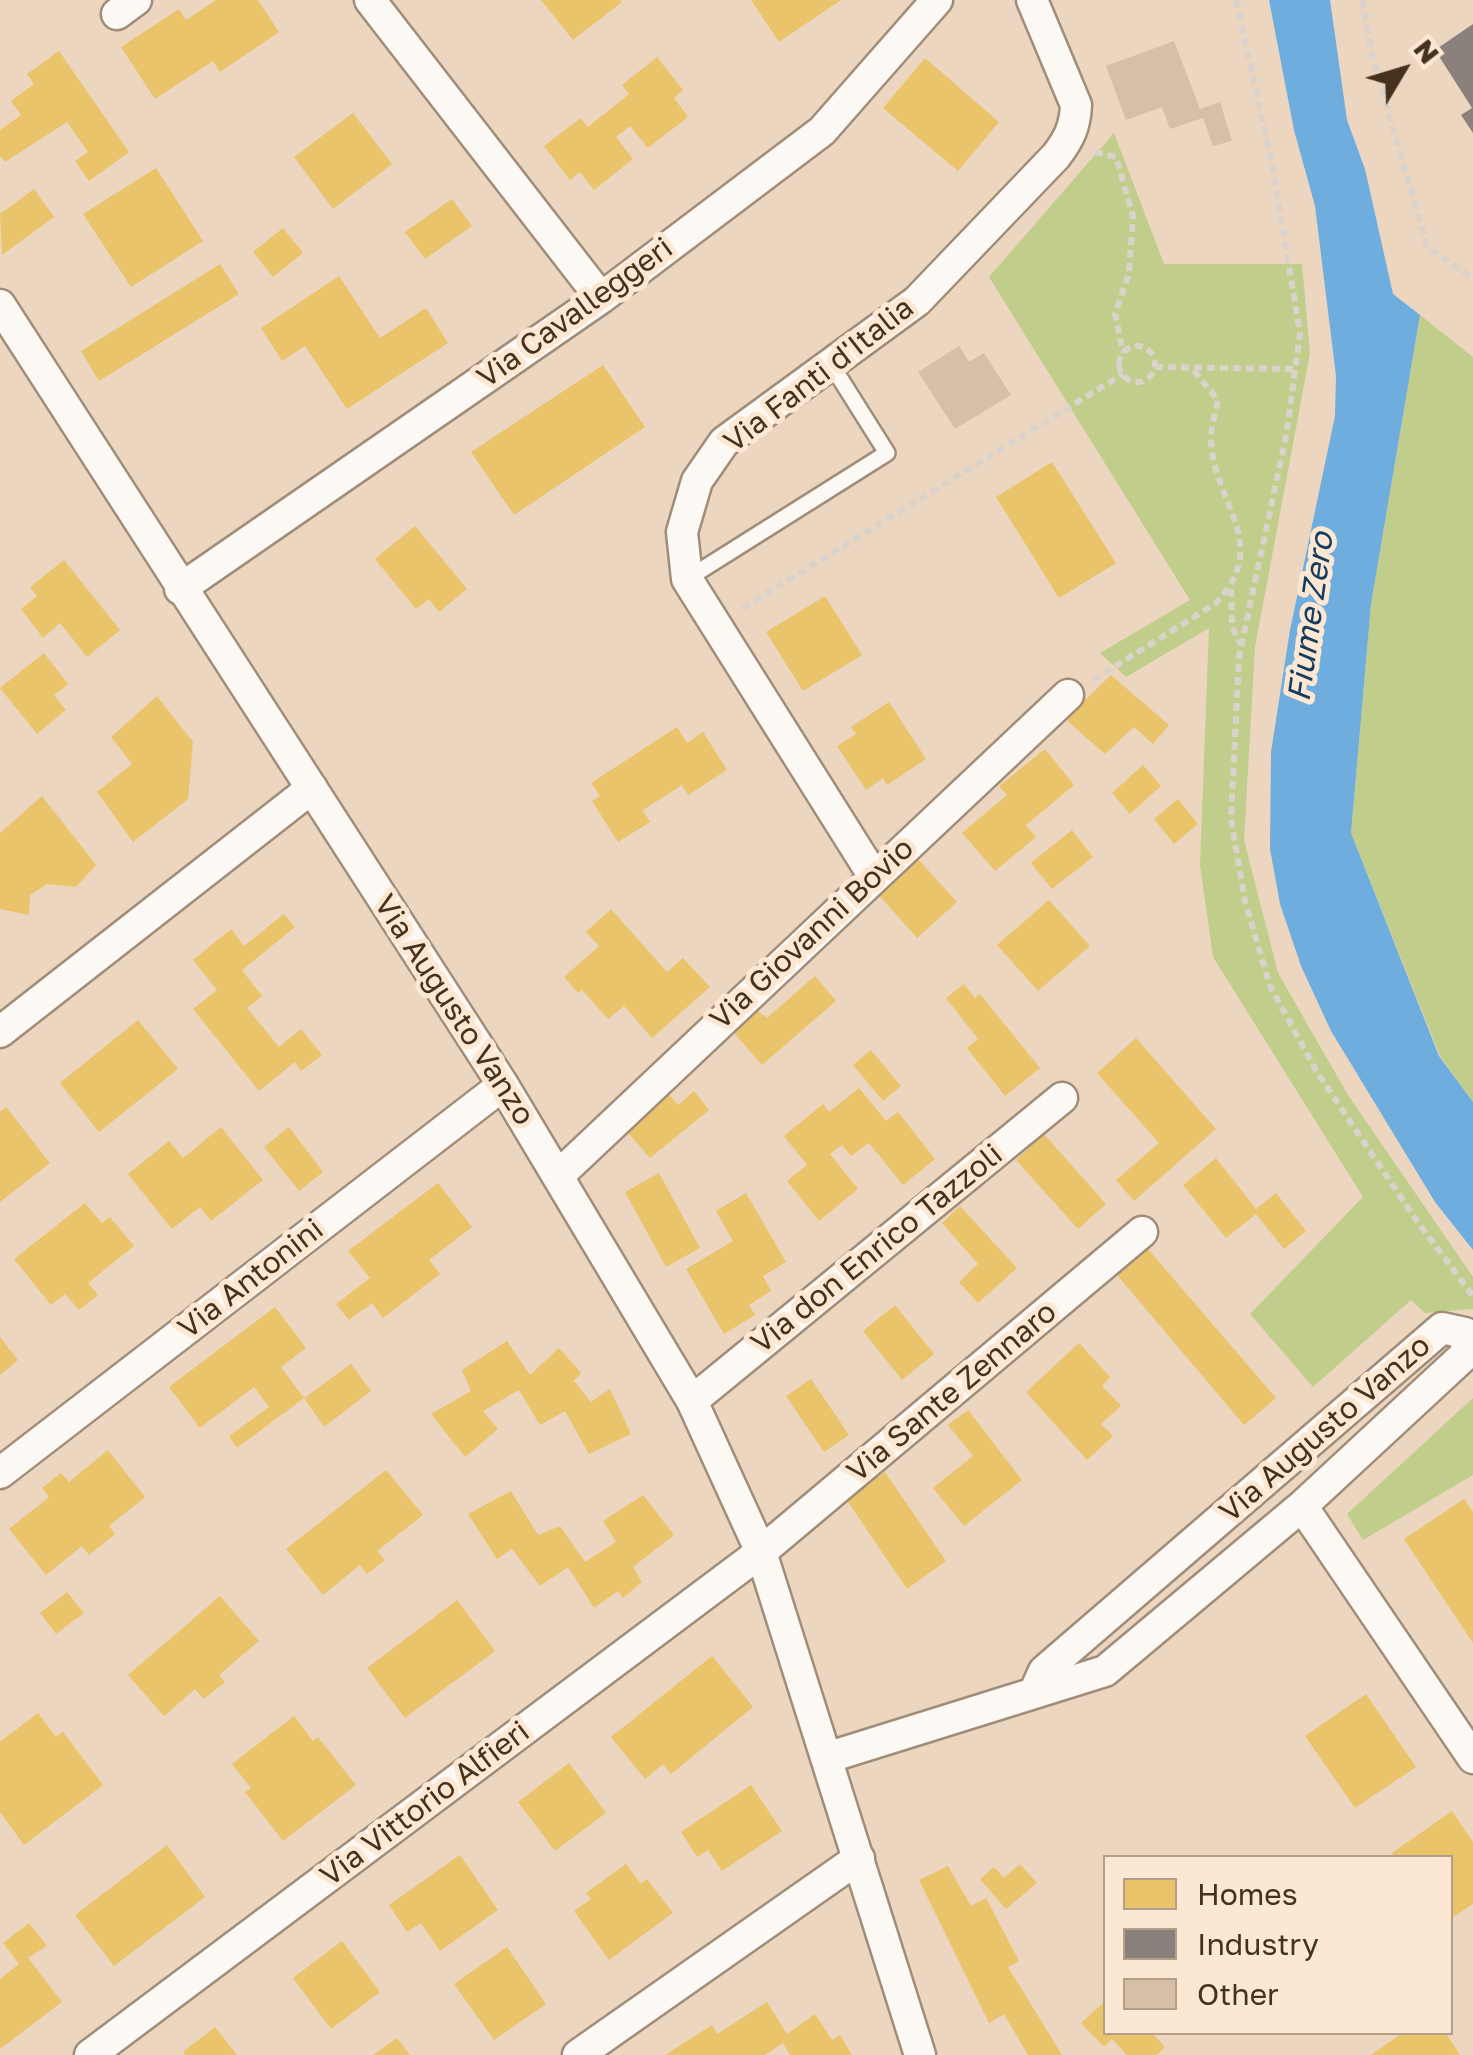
<!DOCTYPE html>
<html>
<head>
<meta charset="utf-8">
<style>
  body { margin:0 }
  #map { position:relative; width:1473px; height:2055px; overflow:hidden; background:#ecd6bf; font-family:"Golos Text",sans-serif }
  canvas { display:block }
  .legend { position:absolute; left:1103px; top:1855px; width:350px; height:180px; box-sizing:border-box; background:#fce7d3; border:2px solid #b39e8a; margin:0; padding:12px 18px; list-style:none; font-size:30px; color:#45311c }
  .legend li { display:flex; align-items:center; gap:20px; height:50px }
  .legend b { width:50px; border:2px solid #b39e8a }
  .north { position:absolute; left:1353px; top:20px; width:100px; height:100px; -webkit-text-stroke:8px #fce7d3; paint-order:stroke; rotate:52deg; font-size:28px; font-weight:700; line-height:40px; text-align:center; color:#45311c }
  .north::after { content:''; display:block; margin:auto; width:35px; height:45px; background:#45311c; clip-path:polygon(50% 0,100% 100%,50% 72%,0 100%) }
</style>
</head>
<body>
<div id="map">
<canvas width="1473" height="2055"></canvas>
<ul class="legend">
<li><b style="height:28px;background:#e9c46a"></b>Homes</li>
<li><b style="height:28px;background:#8a817c"></b>Industry</li>
<li><b style="height:28px;background:#d6bfa7"></b>Other</li>
</ul>
<div class="north">N</div>
</div>
<script>
const ctx = document.querySelector('canvas').getContext('2d');
ctx.lineJoin = 'round';
function fill(path, color) {
  ctx.fillStyle = color;
  ctx.fill(path, 'evenodd');
}
function trace(path, color, width, dash) {
  ctx.strokeStyle = color;
  ctx.lineWidth = width;
  ctx.lineCap = dash ? 'butt' : 'round';
  ctx.setLineDash(dash || []);
  ctx.stroke(path);
}
function write(font, color, halo, rows, align = 'center') {
  ctx.font = font + ' "Golos Text",sans-serif';
  ctx.lineWidth = 10;
  ctx.setLineDash([]);
  ctx.textBaseline = 'middle';
  ctx.strokeStyle = halo;
  ctx.fillStyle = color;
  for (const [text, x, y, turn = 0] of rows) {
    ctx.save();
    ctx.translate(x, y);
    ctx.rotate((+turn || 0) * Math.PI / 180);
    ctx.textAlign = isNaN(turn) ? turn : align;
    if (halo) ctx.strokeText(text, 0, 0);
    ctx.fillText(text, 0, 0);
    ctx.restore();
  }
}
fill(new Path2D(`
  M1114 133 1164 264H1302L1310 353 1255 647 1244 840 1278 973 1348 1095 1473 1277V1309L1425 1313 1411 1300 1313 1387 1250 1314 1363 1197 1213 957 1200 865 1209 628 1126 677 1100 653 1190 600 989 277Z
  M1420 315 1473 357V1102L1440 1056 1351 833 1371 604Z
  M1473 1398V1475L1363 1540 1347 1514Z`), '#c1cd8b');
fill(new Path2D(`
  M1269 0H1330L1347 120 1365 169 1393 294 1420 315 1371 604 1351 833 1439 1056 1473 1102V1250L1435 1202 1331 1031 1301 966 1280 904 1270 849 1271 752 1290 630 1335 416 1336 376 1315 206 1294 130Z`), '#6fadde');
fill(new Path2D(`
  M216 0H258L279 32 220 72 213 61 155 99 121 47 179 9 186 20Z
  M541 0H620L622 2 573 40Z
  M751 0H841L779 42Z
  M59 51 129 152 89 181 75 161 88 152 67 122 5 162 0 156V130L21 115 11 101 34 84 27 74Z
  M657 57 683 90 674 98 688 117 648 148 630 126 616 137 633 159 594 190 580 172 570 180 544 146 581 118 588 127 629 94 622 85Z
  M925 58 999 122 958 171 883 108Z
  M353 113 392 164 333 209 294 157Z
  M156 168 203 241 131 287 83 214Z
  M34 189 54 217 2 255 0 214Z
  M452 199 472 226 425 259 405 232Z
  M283 228 303 253 273 277 253 252Z
  M220 264 239 294 99 381 81 351Z
  M339 276 380 338 426 308 448 343 347 409 305 346 282 361 261 328Z
  M603 365 645 427 514 515 471 452Z
  M1052 462 1116 563 1059 598 996 497Z
  M415 526 467 589 439 612 429 599 416 609 375 559Z
  M64 560 120 630 87 657 60 623 43 638 21 609 37 596 30 587Z
  M825 596 862 655 803 691 766 632Z
  M44 653 68 684 54 695 66 710 37 734 0 688Z
  M1111 675 1169 725 1153 744 1134 727 1105 754 1065 719Z
  M157 696 193 742 188 799 133 842 97 792 132 764 111 737Z
  M889 702 926 759 887 785 883 778 866 790 837 746 856 734 851 727Z
  M677 727 687 743 703 732 727 770 688 795 682 785 643 810 650 822 618 842 592 801 600 796 591 783Z
  M1045 749 1074 785 1026 825 1036 837 995 871 962 833 1007 795 999 786Z
  M1143 765 1161 786 1130 814 1112 793Z
  M42 796 96 865 76 887 47 884 30 895 29 915 0 909V833Z
  M1178 799 1198 824 1174 844 1154 819Z
  M1072 830 1093 857 1052 889 1031 863Z
  M916 857 957 902 917 938 877 893Z
  M1049 900 1090 946 1038 991 997 945Z
  M611 909 667 972 683 958 710 987 652 1038 624 1006 608 1019 582 990 578 993 564 977 599 946 586 932Z
  M284 914 295 927 242 970 262 996 247 1008 279 1047 301 1029 322 1055 301 1071 295 1062 259 1091 193 1009 217 990 193 960 231 929 244 946Z
  M815 976 836 1001 762 1065 727 1025 750 1005 767 1018Z
  M964 984 975 998 980 994 1040 1068 1005 1096 967 1048 978 1039 946 998Z
  M138 1020 178 1069 99 1132 60 1083Z
  M1136 1038 1216 1129 1134 1201 1116 1180 1159 1143 1097 1073Z
  M871 1050 901 1086 883 1101 853 1065Z
  M859 1088 886 1121 898 1112 935 1159 903 1185 869 1143 851 1156 842 1145 830 1154 858 1189 819 1221 787 1181 807 1165 784 1136 823 1104 829 1112Z
  M665 1090 678 1105 694 1091 709 1110 650 1158 622 1126Z
  M6 1107 50 1163 0 1202V1112Z
  M221 1127 263 1180 211 1221 200 1207 172 1229 128 1174 169 1141 183 1158Z
  M289 1127 323 1172 299 1191 264 1147Z
  M1044 1134 1106 1204 1078 1229 1016 1160Z
  M1216 1158 1256 1209 1276 1193 1306 1231 1284 1249 1256 1214 1226 1238 1183 1185Z
  M659 1173 700 1248 666 1267 625 1192Z
  M438 1183 472 1227 429 1260 440 1274 383 1318 372 1303 349 1320 336 1304 370 1278 348 1251Z
  M746 1193 786 1262 763 1276 771 1291 749 1305 755 1315 724 1334 686 1269 733 1241 716 1211Z
  M85 1203 102 1223 110 1217 134 1246 88 1283 98 1295 79 1310 65 1294 51 1305 14 1259Z
  M960 1206 1017 1268 978 1303 959 1282 978 1264 942 1223Z
  M1142 1242 1276 1398 1244 1425 1111 1268Z
  M895 1305 934 1354 902 1380 863 1331Z
  M275 1307 306 1348 281 1367 304 1398 237 1448 229 1436 269 1407 254 1387 200 1428 169 1387Z
  M0 1337 18 1360 0 1375Z
  M507 1341 530 1375 559 1348 581 1373 574 1381 591 1402 610 1389 631 1434 589 1454 565 1411 540 1425 519 1390 483 1411 498 1429 465 1457 431 1414 471 1391 462 1370Z
  M1079 1343 1110 1377 1102 1386 1121 1406 1101 1424 1113 1436 1087 1460 1026 1392Z
  M351 1364 371 1391 324 1427 304 1398Z
  M811 1379 849 1435 824 1452 786 1396Z
  M968 1410 1022 1480 964 1526 933 1488 973 1456 948 1425Z
  M108 1450 145 1497 109 1526 115 1534 89 1555 82 1546 46 1575 9 1529 49 1497 42 1488 61 1473 69 1482Z
  M386 1470 423 1515 377 1551 385 1560 367 1574 360 1565 323 1595 286 1549Z
  M885 1472 946 1561 907 1589 846 1499Z
  M511 1491 538 1535 560 1526 585 1562 616 1542 603 1521 643 1495 674 1535 633 1567 642 1582 623 1598 618 1591 594 1608 568 1567 540 1586 512 1549 497 1559 468 1514Z
  M1464 1499 1473 1512V1643L1404 1539Z
  M67 1592 84 1613 56 1634 40 1613Z
  M220 1596 259 1641 219 1675 225 1682 204 1699 195 1689 164 1716 128 1675Z
  M457 1600 495 1651 405 1718 367 1668Z
  M712 1656 753 1707 671 1774 663 1764 645 1779 611 1737Z
  M1366 1694 1416 1767 1355 1808 1305 1736Z
  M38 1713 56 1737 63 1732 103 1785 24 1845 0 1812V1742Z
  M294 1716 313 1741 318 1737 356 1785 283 1841 245 1792 251 1788 232 1764Z
  M569 1763 606 1813 555 1851 518 1802Z
  M751 1785 782 1831 722 1871 708 1850 697 1857 681 1832Z
  M1452 1811 1473 1842V1904L1450 1919V1858H1395L1392 1853Z
  M167 1845 205 1897 114 1966 75 1915Z
  M460 1855 498 1910 440 1951 421 1923 407 1932 389 1905Z
  M626 1864 641 1884 647 1879 673 1913 609 1960 574 1911 591 1899 586 1893Z
  M1020 1864 1037 1883 1006 1909 980 1879 994 1867 1004 1878Z
  M948 1866 971 1906 986 1898 1019 1961 1008 1967 1062 2055H1028L1004 2014 989 2023 919 1880Z
  M29 1923 47 1946 28 1958 62 2002 0 2049V1979L19 1964 3 1943Z
  M342 1941 380 1992 331 2029 293 1978Z
  M507 1947 546 2004 494 2040 454 1984Z
  M1106 2000V2032H1151L1165 2047 1157 2055H1127L1112 2039 1104 2047 1081 2023Z
  M767 2002 787 2034 815 2014 832 2040 840 2035 852 2055H790L783 2043 765 2055H665L712 2025 717 2034Z
  M215 2027 237 2055H185L183 2052Z
  M1404 2032H1445L1460 2055H1371Z
  M397 2038 410 2055H373Z`), '#e9c46a');
fill(new Path2D(`
  M1473 24V133L1461 115 1472 108 1435 50Z`), '#8a817c');
fill(new Path2D(`
  M1174 41 1200 109 1220 102 1232 141 1213 146 1203 118 1170 129 1162 107 1126 120 1106 66Z
  M959 346 969 362 984 353 1011 395 955 429 918 372Z`), '#d6bfa7');
const lane = new Path2D(`
  M687 579 887 453 831 364`);
const street = new Path2D(`
  M370 0 601 298
  M117 14 136 0
  M0 305 503 1085 692 1401 761 1552 920 2055
  M180 589 601 298 822 131 937 0
  M873 875 687 579 682 532 697 481 724 442 917 301 1056 156C1069 139 1075 127 1076 105L1032 0
  M0 1032 312 788
  M559 1175 1068 695
  M692 1401 1062 1098
  M0 1473 503 1085
  M1302 1506 1473 1758
  M826 1758 1105 1671 1302 1506 1467 1353 1465 1333 1442 1328 1044 1671 1035 1691
  M90 2055 761 1552 1142 1232
  M578 2055 859 1858`);
trace(lane, '#a08d79', 20);
trace(street, '#a08d79', 35);
trace(new Path2D(`
  M1236 0 1272 164 1300 333 1287 431 1239 657 1231 819 1245 901 1270 986 1317 1072 1414 1217 1473 1296
  M1362 0 1373 59 1427 246 1472 278
  M1095 152 1116 157 1133 216 1129 273 1115 314 1123 353
  M1119 364a18 18 0 1 1 36 0a18 18 0 1 1-36 0Z
  M1155 367 1295 369
  M1231 589 1232 627 1241 644
  M743 608 1123 374
  M1093 680 1215 604C1274 543 1212 504 1211 438 1211 426 1216 412 1218 400L1191 367`), '#dad3cb', 6, [8, 5]);
trace(lane, '#fcf9f5', 15);
trace(street, '#fcf9f5', 30);
write('30px', '#45311c', '#fce7d3', [
  ["Via Cavalleggeri",575,313,-36],
  ["Via Fanti d'Italia",819,375,-38],
  ["Via Giovanni Bovio",812,934,-43],
  ["Via Augusto Vanzo",454,1010,57],
  ["Via don Enrico Tazzoli",877,1249,-39],
  ["Via Antonini",251,1279,-38],
  ["Via Sante Zennaro",952,1392,-40],
  ["Via Augusto Vanzo",1325,1429,-41],
  ["Via Vittorio Alfieri",425,1804,-37]
]);
write('italic 32px', '#153c5c', '#fce7d3', [
  ["Fiume Zero",1311,617,-82]
]);
</script>
</body>
</html>
